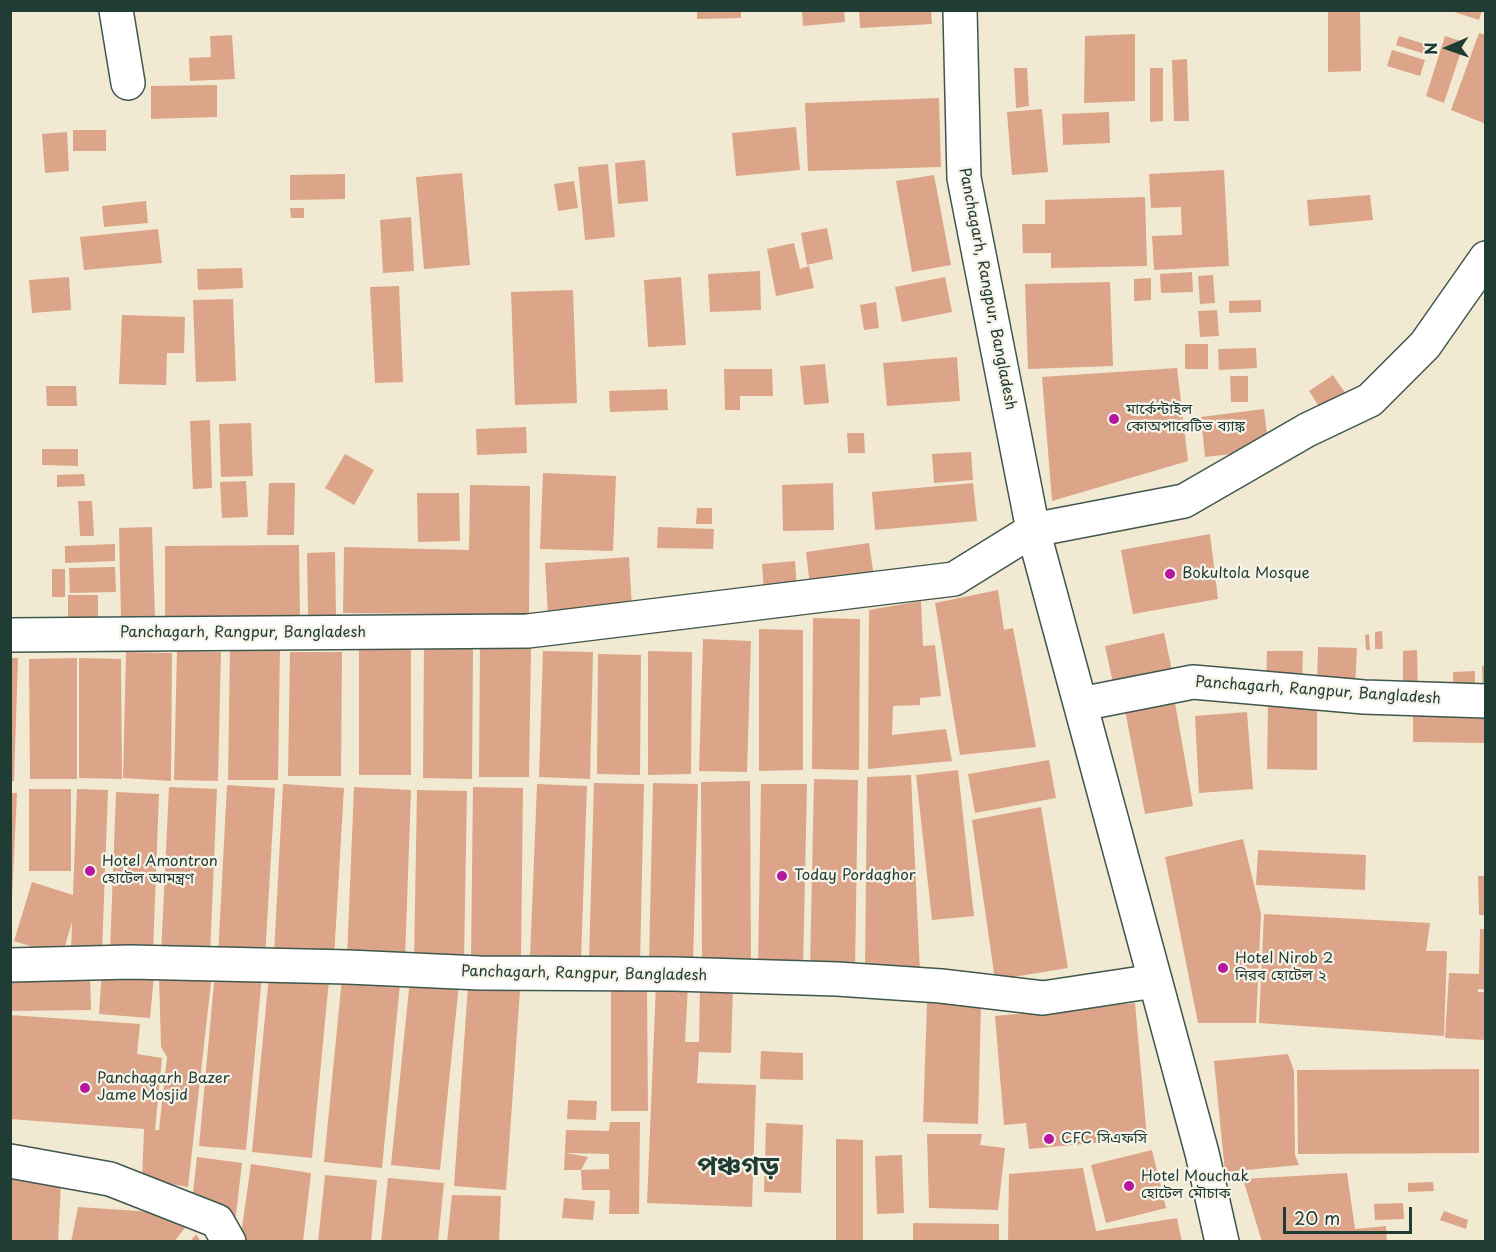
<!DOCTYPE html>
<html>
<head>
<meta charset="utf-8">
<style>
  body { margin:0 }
  #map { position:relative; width:1496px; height:1252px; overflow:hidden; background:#f2e9d2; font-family:"Playpen Sans",sans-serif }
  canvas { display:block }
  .frame { position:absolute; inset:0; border:12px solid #1f3d34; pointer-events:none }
  .north { position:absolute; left:1418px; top:18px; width:60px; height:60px; -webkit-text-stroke:4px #f7f3e8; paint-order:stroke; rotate:268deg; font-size:16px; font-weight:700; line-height:24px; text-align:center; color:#1f3d34 }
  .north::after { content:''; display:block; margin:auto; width:21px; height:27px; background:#1f3d34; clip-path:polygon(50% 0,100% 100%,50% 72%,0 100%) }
  .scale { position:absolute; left:1283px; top:1207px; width:129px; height:27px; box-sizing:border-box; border:3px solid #1f3d34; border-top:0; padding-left:8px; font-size:18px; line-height:21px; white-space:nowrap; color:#1f3d34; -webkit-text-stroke:4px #f7f3e8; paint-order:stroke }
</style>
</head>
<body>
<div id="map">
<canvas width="1496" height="1252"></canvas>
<div class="frame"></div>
<div class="north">N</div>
<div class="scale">20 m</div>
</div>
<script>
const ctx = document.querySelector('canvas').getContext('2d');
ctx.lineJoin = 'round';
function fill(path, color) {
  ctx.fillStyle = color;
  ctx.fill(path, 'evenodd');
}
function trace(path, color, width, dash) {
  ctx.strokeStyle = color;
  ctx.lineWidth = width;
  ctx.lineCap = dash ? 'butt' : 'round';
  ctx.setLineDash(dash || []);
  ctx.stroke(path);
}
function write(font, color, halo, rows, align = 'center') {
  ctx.font = font + ' "Playpen Sans","Noto Sans Bengali",sans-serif';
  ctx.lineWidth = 4.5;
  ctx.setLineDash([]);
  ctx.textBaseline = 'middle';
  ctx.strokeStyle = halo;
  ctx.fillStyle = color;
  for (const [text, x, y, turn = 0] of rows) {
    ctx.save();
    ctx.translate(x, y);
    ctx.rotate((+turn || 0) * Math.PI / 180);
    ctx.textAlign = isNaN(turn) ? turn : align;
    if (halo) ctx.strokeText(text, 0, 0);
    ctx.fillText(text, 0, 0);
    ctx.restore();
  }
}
fill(new Path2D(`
  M697 10H741V18L697 19Z
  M802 10H844L845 22 803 26Z
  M859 10H931L932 24 860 28Z
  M1360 10 1361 71 1328 72V11Z
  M1448 10H1482L1479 20Z
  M1479 33 1486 35V124L1451 110Z
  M1135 34V101L1084 103 1085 36Z
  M232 35 235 79 190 81 189 58 211 57 210 36Z
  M1399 36 1434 47 1431 56 1396 45Z
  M1445 36 1464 42 1444 103 1426 96Z
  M1392 50 1425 60 1420 76 1387 66Z
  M1187 59 1189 121H1174L1172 60Z
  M1014 68H1027L1029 106 1016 108Z
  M1150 68H1163V121L1150 122Z
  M217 85V117L151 119V86Z
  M939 98 941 167 808 171 805 103Z
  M1042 109 1048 172 1012 175 1007 112Z
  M1109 112 1110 143 1063 145 1062 114Z
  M796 127 800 170 736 176 732 133Z
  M73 130H106V151H73Z
  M67 132 69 171 45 173 42 134Z
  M645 160 648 201 618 204 615 163Z
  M608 164 615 237 585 240 578 167Z
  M1224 170 1229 266 1154 270 1152 236 1182 235 1181 207 1151 208 1149 174Z
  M462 173 470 265 424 269 416 177Z
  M345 174V199L290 200V175Z
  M934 175 951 265 912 272 896 181Z
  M574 181 578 208 558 211 554 184Z
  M1370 195 1373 220 1309 226 1307 200Z
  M1145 197 1147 266 1051 268V253H1023L1022 224H1045V200Z
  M146 201 148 223 104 227 102 206Z
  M290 208H304V218H291Z
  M411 217 414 271 383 273 380 220Z
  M827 228 833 259 807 265 801 233Z
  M158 229 162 263 84 270 80 237Z
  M794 243 800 269 809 266 814 288 776 296 767 249Z
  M242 268 243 288 198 290 197 269Z
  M760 271 761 310 710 312 708 274Z
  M1192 272 1193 292 1161 293 1160 274Z
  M1213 275 1215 303 1200 304 1198 276Z
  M69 277 71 310 32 313 29 280Z
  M681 277 686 345 648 347 644 280Z
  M945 277 952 312 902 322 895 287Z
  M1151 278V300L1134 301V279Z
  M1110 282 1113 366 1028 369 1025 284Z
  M399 286 403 382 375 383 370 287Z
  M573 290 577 403 515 405 511 292Z
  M233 299 236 381 196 382 193 300Z
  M1261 300V312L1229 313V301Z
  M876 302 879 328 864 330 860 305Z
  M1217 310 1219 336 1200 337 1198 311Z
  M122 315 185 317 184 353H167L166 385 119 384Z
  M1185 344H1208V369H1185Z
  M1256 348 1257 368 1219 370 1218 349Z
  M957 357 960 401 887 406 883 363Z
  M825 364 829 403 804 405 800 366Z
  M1177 368 1188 461 1052 501 1042 377Z
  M724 369H772L773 396H740V410H725Z
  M1333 375 1350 400 1325 416 1309 391Z
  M1230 376H1248V402H1231Z
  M46 386H76L77 406H47Z
  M667 389 668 410 610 412 609 391Z
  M1264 409 1269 450 1205 457 1201 417Z
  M210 420 212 488 193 489 190 421Z
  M251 423 253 476 221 477 219 424Z
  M526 427 527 453 477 455 476 429Z
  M847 433H864L865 453H848Z
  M42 449H78V466L42 465Z
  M971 452 973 480 934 483 932 454Z
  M345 454 374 470 354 505 325 488Z
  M543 473 616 476 613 551 540 549Z
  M84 474 85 486 57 487V475Z
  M246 481 248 517 222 518 220 482Z
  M269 483H295L294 535H267Z
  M833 483 834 530 783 531 782 485Z
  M973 483 977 521 875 530 872 492Z
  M470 485 530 486 529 615 343 613 344 547 469 550Z
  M417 493H459L460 541 418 542Z
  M78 501H92L94 536H80Z
  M697 508H712V524H696Z
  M152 527 155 618H121L119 528Z
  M658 527 714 529 713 549 657 548Z
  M1210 534 1218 599 1133 614 1121 550Z
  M869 543 874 577 810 585 806 552Z
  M115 544V561L65 563V546Z
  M299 545 300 619 165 621V546Z
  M335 552 336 615H308L307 553Z
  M629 557 632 609 548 615 545 563Z
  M795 561 797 591 764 593 762 564Z
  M115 567 116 592 70 593 69 568Z
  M52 569H65V597H52Z
  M998 590 1004 630 1013 628 1036 747 960 755 935 603Z
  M68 595H98V623H68Z
  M921 601 923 646 935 645 941 696 920 698V705L893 706 892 735 946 729 952 761 868 769 869 610Z
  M813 618 860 619 859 770 812 769Z
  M759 629 803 630V770L759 771Z
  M1382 631 1383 649H1375V632Z
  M1164 633 1173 675 1114 688 1105 646Z
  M1369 634 1370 650H1366L1365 635Z
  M703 639 751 641 747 772 699 771Z
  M230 645H280L278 780H228Z
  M424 646 473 647 472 779 423 778Z
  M480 647 531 648 529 777H479Z
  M1318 647 1357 648 1355 687 1317 686Z
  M359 648 411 649V775H359Z
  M1417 650 1418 691 1403 692V651Z
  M177 651 221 652 218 781 174 780Z
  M543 651 593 652 590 779 539 777Z
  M648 651 692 652 691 774 648 775Z
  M1267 651H1303L1302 685 1266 684Z
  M126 652 172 653 171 781 123 778Z
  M290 652H342L341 776H288Z
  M598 654 641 655 640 775 597 774Z
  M10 658H18L14 781H10Z
  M77 658V779H30L29 659Z
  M79 658 121 659 122 779 79 778Z
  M1482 666H1486V691H1483Z
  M1475 671V683L1453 684V672Z
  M1173 691 1193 806 1145 814 1123 700Z
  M1268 703H1317V770L1267 769Z
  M1247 712 1253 789 1199 793 1195 716Z
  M1413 712 1486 713V743L1413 742Z
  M1049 760 1056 798 975 813 968 774Z
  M958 770 974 916 932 920 916 775Z
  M911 775 920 973H865L867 777Z
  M814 779 858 780 855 970 810 969Z
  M750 781 751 965 702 966 701 782Z
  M594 783 644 784 640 963 589 961Z
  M653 783 698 784 693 963 649 962Z
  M283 784 344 788 334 958 274 954Z
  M537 784 587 786 581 961 530 959Z
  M761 784H807L803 968 758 967Z
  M227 785 275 788 265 958 218 956Z
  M169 787 217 789 210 956 161 954Z
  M354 787 411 790 405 960 347 958Z
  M473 787 523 788 521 960 471 959Z
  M29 789H71V871H29Z
  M77 789 108 790 102 953 71 952 72 922 62 956 14 941 32 882 73 895Z
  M417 790 467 791 464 961 414 960Z
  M116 792 159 794 153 954 110 952Z
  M10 793H17L12 897H10Z
  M1041 807 1068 968 995 980 972 820Z
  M1243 839 1261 914 1256 1023H1198L1165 857Z
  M1258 850 1366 855 1365 890 1256 885Z
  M1478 876H1486V915H1479Z
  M1264 914 1430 923 1426 951H1447L1444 1036 1259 1023Z
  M1480 929H1486V990L1478 989V992H1486V1040L1445 1038 1449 973 1479 974Z
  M102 970 154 975 150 1018 99 1014Z
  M215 972 262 976 246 1150 199 1146Z
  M90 974 91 1010 10 1011V975Z
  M212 974 188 1187 142 1179 144 1129 10 1119V1015L140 1024 137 1054 162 1058 155 1130H159L167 1057 161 1047 159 975Z
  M269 975 329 980 312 1158 252 1152Z
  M342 978 400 984 382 1168 324 1162Z
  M410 979 459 984 440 1170 391 1165Z
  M656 984 688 985 685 1042H699L700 985 733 987 731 1053 699 1052 697 1083 756 1085 752 1207 647 1203Z
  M468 986 520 990 506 1190 454 1186Z
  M611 987H647L648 1111H611Z
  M927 1003 981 1005 978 1124 923 1122Z
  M1135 1003 1147 1138 1029 1149 1026 1123 1004 1125 995 1016Z
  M761 1051 803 1053V1080L760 1079Z
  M1288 1054 1294 1071 1295 1155 1299 1165 1225 1172 1214 1061Z
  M1479 1069V1153L1298 1154 1297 1070Z
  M568 1100 597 1101 596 1120 567 1119Z
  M610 1122H640L639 1214H609L610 1190H582L581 1170 609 1169V1154L566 1153 588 1157 581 1170H564L566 1130 609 1131Z
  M766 1123 803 1125 801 1193 764 1192Z
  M927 1134H982L980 1145 1005 1148 998 1210 929 1208Z
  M836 1139 863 1140V1242H836Z
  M1152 1150 1166 1208 1106 1223 1091 1165Z
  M902 1155 904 1213 877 1214 875 1156Z
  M197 1157 242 1163 235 1223 193 1193Z
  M251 1164 311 1173 303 1242H248L241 1235Z
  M1083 1168 1096 1231 1177 1218 1182 1242H1008L1009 1174Z
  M1347 1173 1355 1229 1386 1226 1387 1242H1262L1243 1179Z
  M10 1174 61 1183 58 1242H10Z
  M325 1175 377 1180 371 1242H318Z
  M388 1178 444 1183 438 1242H381Z
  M1433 1182 1434 1191 1408 1192V1183Z
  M452 1195 501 1196 499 1242H447Z
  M564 1198 595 1201 593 1220 562 1218Z
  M1403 1203 1404 1219 1375 1220 1374 1204Z
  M78 1207 154 1212 188 1224 174 1242H71Z
  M1444 1211 1468 1220 1466 1229 1440 1220Z
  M913 1223 999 1224V1242H913Z
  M196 1234 201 1242H190Z`), '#dca589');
const street = new Path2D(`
  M116 10 128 83
  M10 635 528 631 954 579 1033 530 1184 501 1307 430 1370 400 1425 345 1486 258
  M1081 704 1193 682 1364 697 1486 701
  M10 965 130 962 348 967 480 973 674 974 837 979 941 986 1043 998 1155 981
  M10 1161 110 1179 217 1221 229 1242`);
const secondary = new Path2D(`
  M960 10 964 178 1033 530 1202 1153 1222 1242`);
trace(street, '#3f574c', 36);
trace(secondary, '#3f574c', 36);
trace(street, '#fff', 33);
trace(secondary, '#fff', 33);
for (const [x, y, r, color] of [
  [1114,419,6,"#b5179e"],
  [1170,574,6,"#b5179e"],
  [90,871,6,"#b5179e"],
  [782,876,6,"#b5179e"],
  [1223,968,6,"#b5179e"],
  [85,1088,6,"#b5179e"],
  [1049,1139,6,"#b5179e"],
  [1129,1186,6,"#b5179e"]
]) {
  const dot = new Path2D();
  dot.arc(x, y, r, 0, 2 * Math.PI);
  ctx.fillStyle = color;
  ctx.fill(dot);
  trace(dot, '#f7f3e8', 2);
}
write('15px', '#1f3d34', '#f7f3e8', [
  ["Panchagarh, Rangpur, Bangladesh",987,289,79],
  ["Panchagarh, Rangpur, Bangladesh",243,633],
  ["Panchagarh, Rangpur, Bangladesh",1318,691,4],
  ["Panchagarh, Rangpur, Bangladesh",584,974,1]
]);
write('15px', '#1f3d34', '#f7f3e8', [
  ["মার্কেন্টাইল",1126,410],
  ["কোঅপারেটিভ ব্যাঙ্ক",1126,427],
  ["Bokultola Mosque",1182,574],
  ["Hotel Amontron",102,862],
  ["হোটেল আমন্ত্রণ",102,879],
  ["Today Pordaghor",794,876],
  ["Hotel Nirob 2",1235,959],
  ["নিরব হোটেল ২",1235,976],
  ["Panchagarh Bazer",97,1079],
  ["Jame Mosjid",97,1096],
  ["CFC সিএফসি",1061,1139],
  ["Hotel Mouchak",1141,1177],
  ["হোটেল মৌচাক",1141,1194]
], 'left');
write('bold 27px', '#1f3d34', '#f7f3e8', [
  ["পঞ্চগড়",738,1168]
]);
</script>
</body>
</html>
